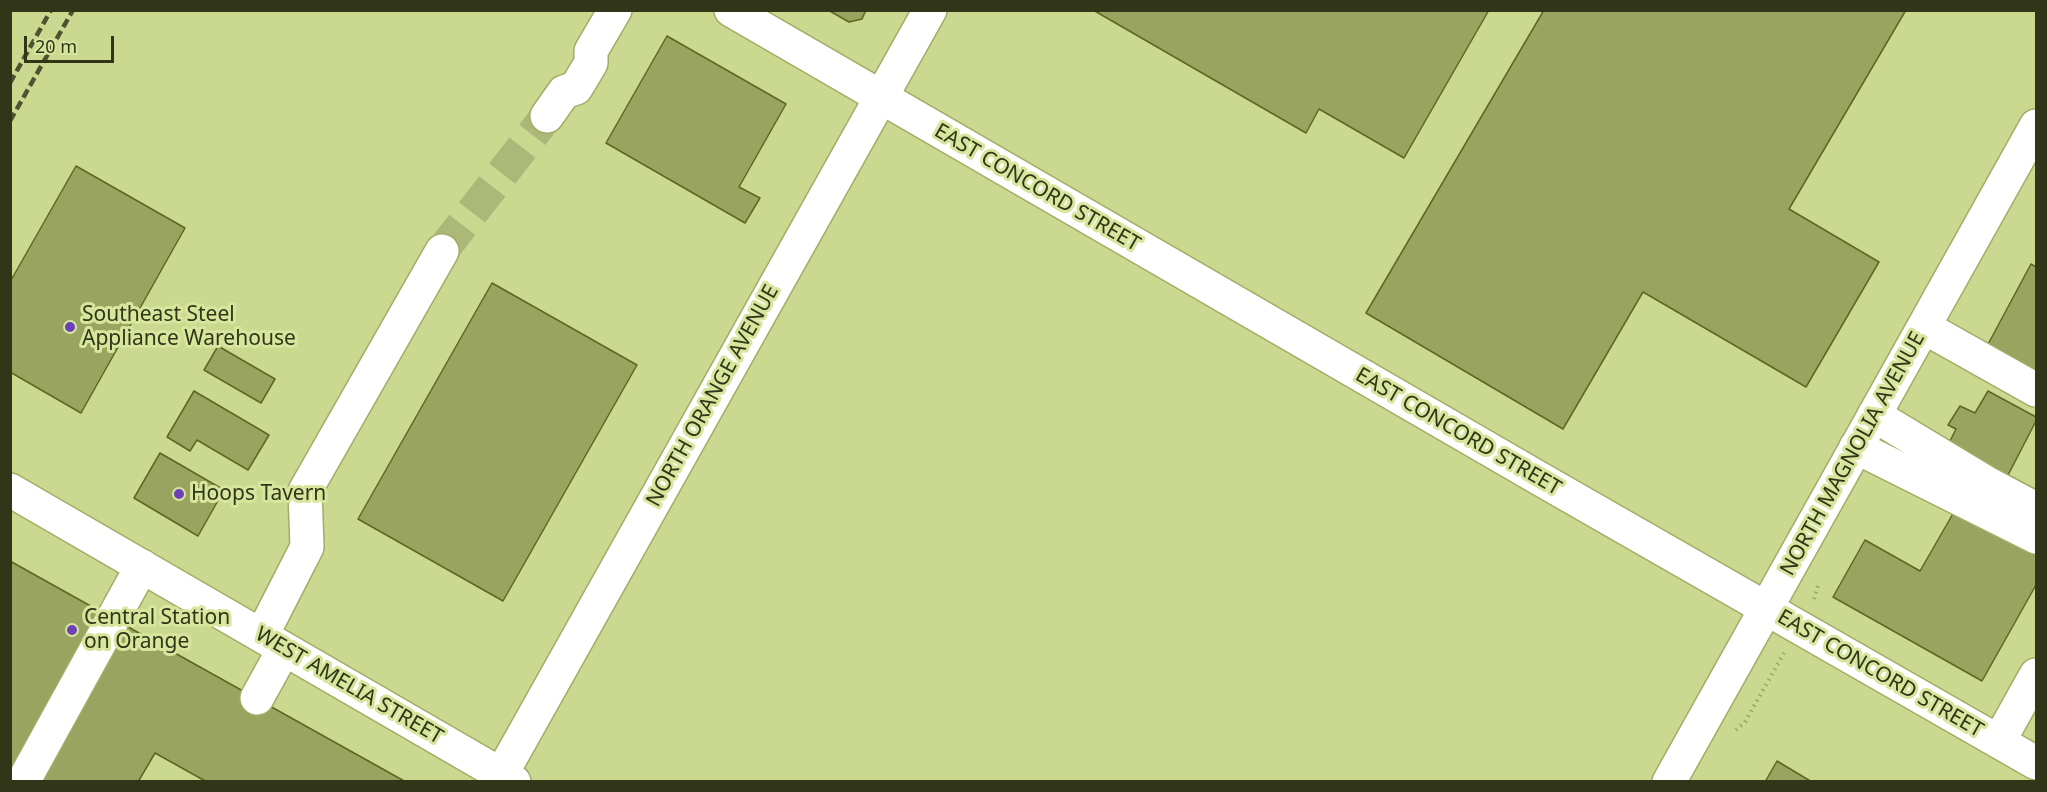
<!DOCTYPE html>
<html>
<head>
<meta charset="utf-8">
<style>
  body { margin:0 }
  #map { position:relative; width:2047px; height:792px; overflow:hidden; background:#cad890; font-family:"Noto Sans",sans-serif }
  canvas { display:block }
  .frame { position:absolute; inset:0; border:12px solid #313619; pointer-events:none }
  .scale { position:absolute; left:24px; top:36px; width:90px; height:27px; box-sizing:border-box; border:3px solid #313619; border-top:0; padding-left:8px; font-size:18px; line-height:21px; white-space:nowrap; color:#313619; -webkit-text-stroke:4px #d7e59d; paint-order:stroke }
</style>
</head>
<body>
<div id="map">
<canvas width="2047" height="792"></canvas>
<div class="frame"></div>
<div class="scale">20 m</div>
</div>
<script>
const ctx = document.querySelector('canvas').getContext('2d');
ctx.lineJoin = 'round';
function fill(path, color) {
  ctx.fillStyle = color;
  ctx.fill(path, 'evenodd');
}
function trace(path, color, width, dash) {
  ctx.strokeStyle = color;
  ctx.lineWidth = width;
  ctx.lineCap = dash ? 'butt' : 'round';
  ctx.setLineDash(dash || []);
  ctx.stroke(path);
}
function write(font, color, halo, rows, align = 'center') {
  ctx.font = font + ' "Noto Sans",sans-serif';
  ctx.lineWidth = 6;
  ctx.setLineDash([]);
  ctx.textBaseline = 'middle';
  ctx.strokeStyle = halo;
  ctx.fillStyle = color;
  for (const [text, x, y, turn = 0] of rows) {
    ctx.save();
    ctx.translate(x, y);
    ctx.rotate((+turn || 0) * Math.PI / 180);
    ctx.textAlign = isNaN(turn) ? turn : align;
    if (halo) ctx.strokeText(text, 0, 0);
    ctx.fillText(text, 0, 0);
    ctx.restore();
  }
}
const building = new Path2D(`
  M828 10H866L862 19 849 22Z
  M1093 10H1489L1404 158 1319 109 1306 133Z
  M1544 10H1906L1789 209 1879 262 1806 387 1643 292 1563 429 1366 313Z
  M667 36 786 104 739 187 760 198 745 223 606 143Z
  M76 166 185 228 81 413 10 372V282Z
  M2031 264 2036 267V377L1986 348Z
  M492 283 637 365 503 601 358 519Z
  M218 346 275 379 261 403 204 370Z
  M194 391 269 435 248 470 197 440 190 451 167 437Z
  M1988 391 2036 417V421L2006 479 1947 447 1956 429 1948 425 1960 406 1975 413Z
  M160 453 224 490 198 536 134 498Z
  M1958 505 2036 549V585L1982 681 1833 597 1865 540 1920 571Z
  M10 561 406 782H207L155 753 138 782H10Z
  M1777 761 1812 782H1765Z`);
fill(building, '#98a45f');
trace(building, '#5d6721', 1.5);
trace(new Path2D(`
  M442 251 547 116`), '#abb878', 33, [33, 16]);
const minor = new Path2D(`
  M731 10 1542 480 2036 763
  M547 116 564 92 576 88 591 63V51L615 10
  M1924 327 2036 390
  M1874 415 1985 482 2036 509
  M1856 447 2036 537
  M10 490 514 782
  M262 635 307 547 305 491 442 251
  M257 698 284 649
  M1999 741 2036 675
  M23 782 142 566`);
const major = new Path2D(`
  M497 782 930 10
  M1669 782 2036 126`);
trace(minor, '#a1ad67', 36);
trace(major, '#a1ad67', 36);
trace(new Path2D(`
  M1814 599 1819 583
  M1736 730 1745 722 1784 653`), '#9aa56b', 4, [1.5, 4.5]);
trace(minor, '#fff', 33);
trace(major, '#fff', 33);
trace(new Path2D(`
  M10 83 51 10
  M10 121 73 10`), '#4d532f', 4.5, [9, 4.5]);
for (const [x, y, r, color] of [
  [70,327,6,"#6e40b8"],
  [179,494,6,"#6e40b8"],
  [72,630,6,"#6e40b8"]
]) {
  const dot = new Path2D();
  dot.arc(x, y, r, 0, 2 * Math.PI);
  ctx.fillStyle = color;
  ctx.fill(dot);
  trace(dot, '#d7e59d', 2);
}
write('21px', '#313619', '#d7e59d', [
  ["EAST CONCORD STREET",1037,188,30],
  ["NORTH ORANGE AVENUE",713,396,-61],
  ["EAST CONCORD STREET",1458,432,30],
  ["NORTH MAGNOLIA AVENUE",1853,454,-61],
  ["EAST CONCORD STREET",1880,674,30],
  ["WEST AMELIA STREET",349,686,30]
]);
write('21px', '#313619', '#d7e59d', [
  ["Southeast Steel",82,315],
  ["Appliance Warehouse",82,339],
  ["Hoops Tavern",191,494],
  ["Central Station",84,618],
  ["on Orange",84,642]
], 'left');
</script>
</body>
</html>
